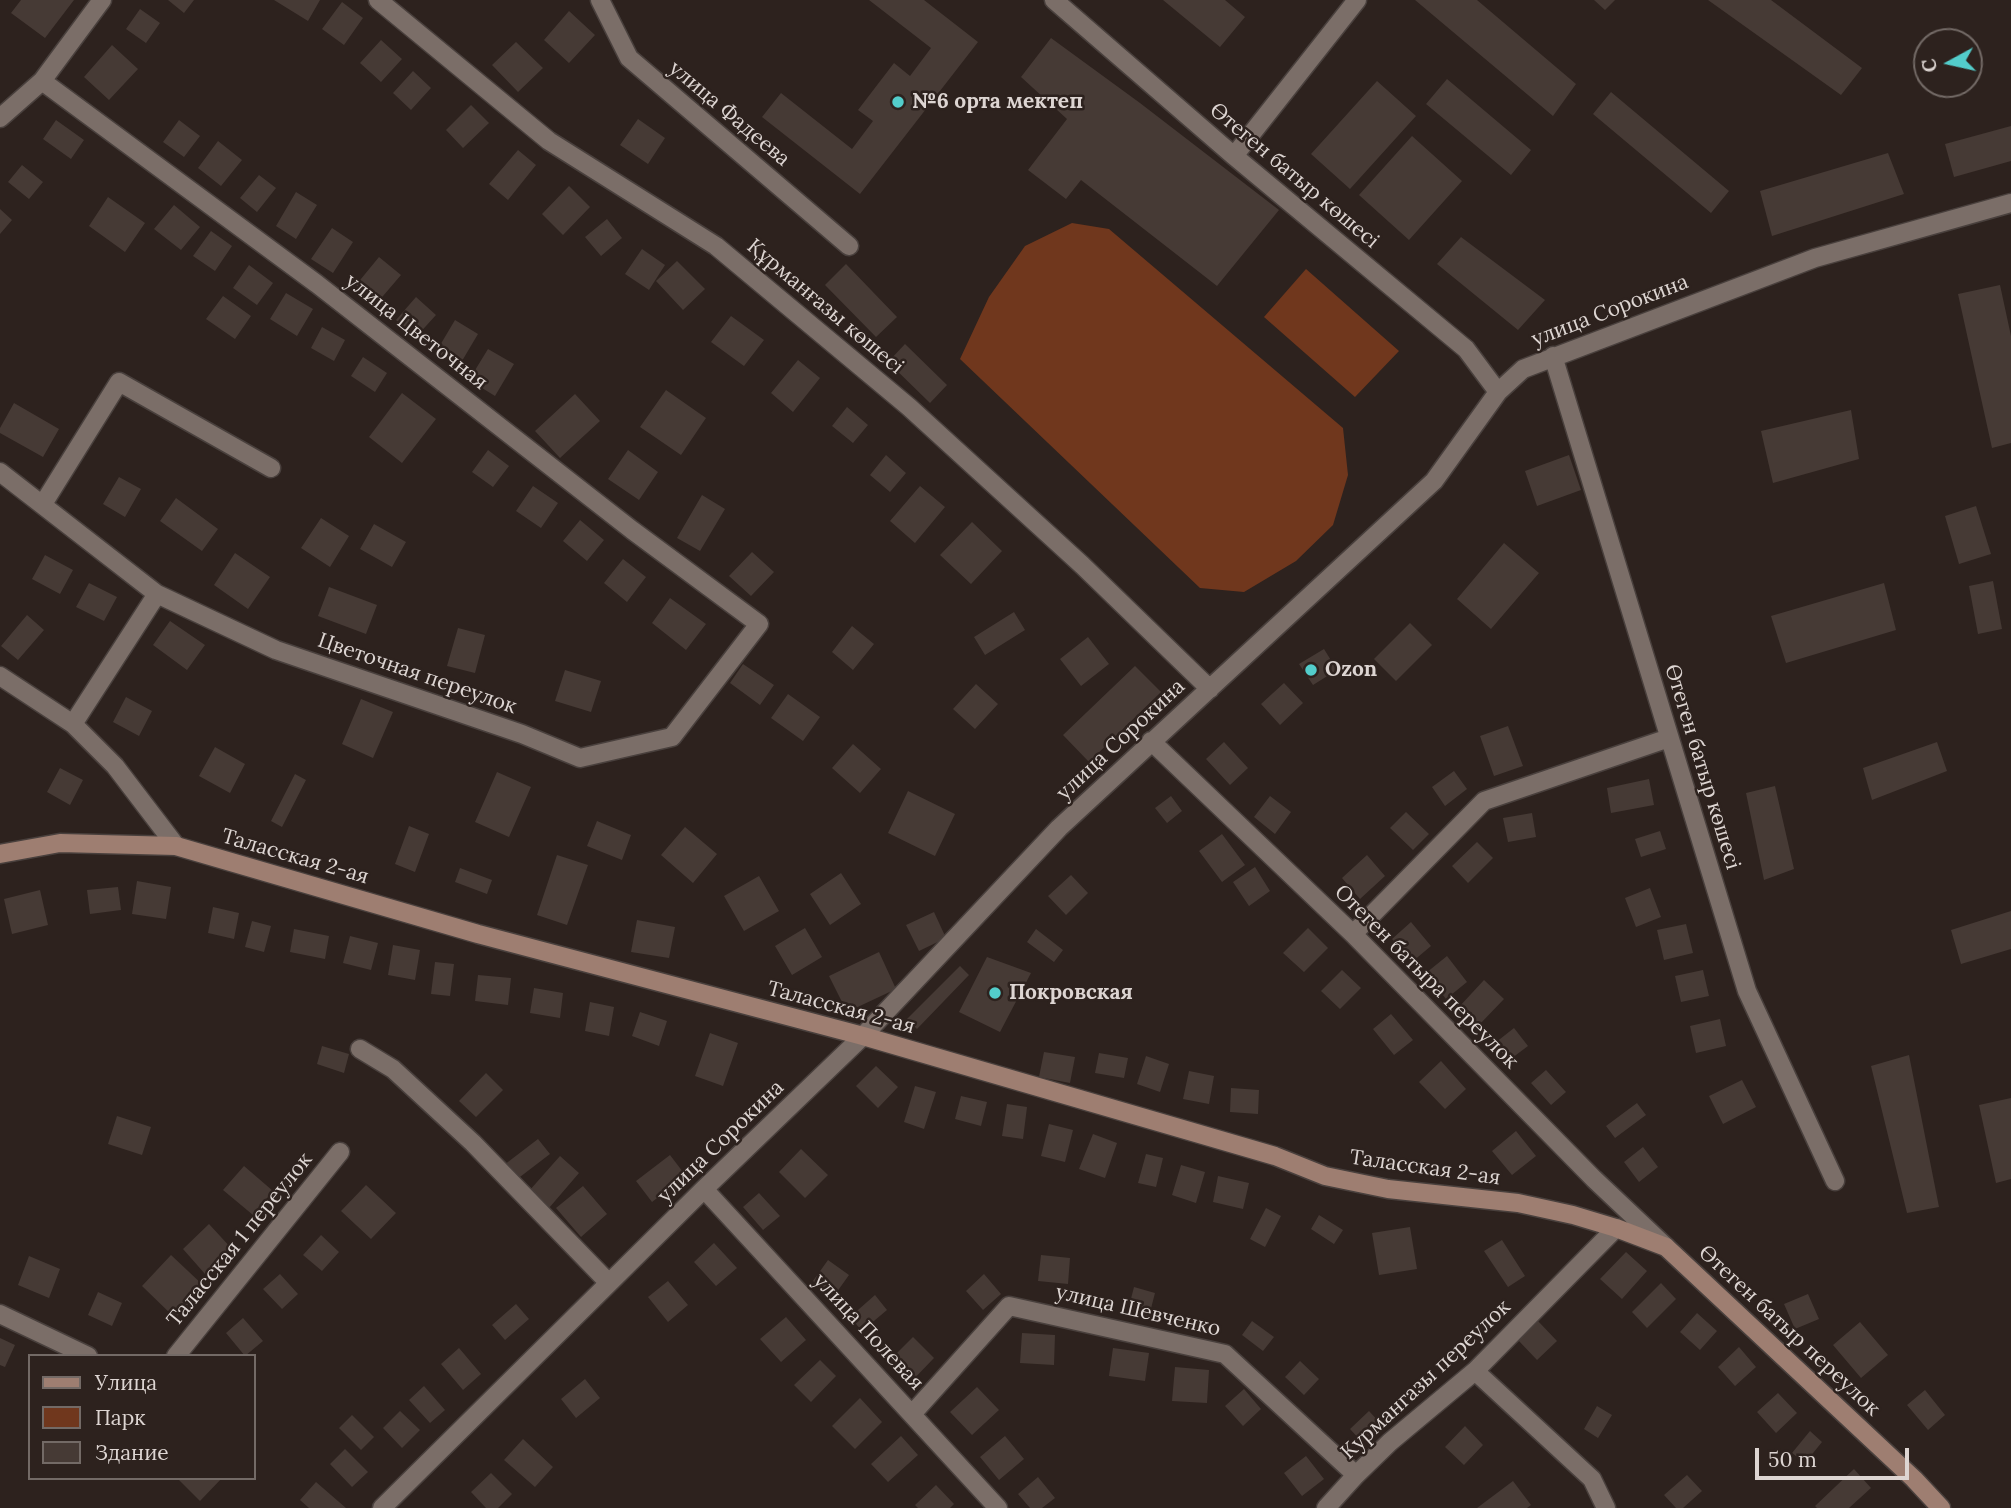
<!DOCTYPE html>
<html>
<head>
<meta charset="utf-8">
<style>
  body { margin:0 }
  #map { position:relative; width:2011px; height:1508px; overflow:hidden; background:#2d221e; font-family:Lora,serif }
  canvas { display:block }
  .legend { position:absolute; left:28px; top:1354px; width:228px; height:126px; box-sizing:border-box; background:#2d221e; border:2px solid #736a66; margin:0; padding:9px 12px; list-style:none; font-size:21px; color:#ddd5d2 }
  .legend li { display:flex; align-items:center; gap:14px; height:35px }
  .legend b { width:35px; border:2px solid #736a66 }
  .north { position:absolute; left:1913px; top:28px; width:70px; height:70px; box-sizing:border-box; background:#2d221e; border:2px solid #736a66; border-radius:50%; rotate:262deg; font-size:19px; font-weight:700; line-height:28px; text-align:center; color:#ddd5d2 }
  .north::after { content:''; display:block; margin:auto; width:24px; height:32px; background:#53cdcb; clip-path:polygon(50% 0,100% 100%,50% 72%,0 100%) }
  .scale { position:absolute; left:1755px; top:1448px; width:154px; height:32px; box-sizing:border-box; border:4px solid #ddd5d2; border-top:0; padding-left:9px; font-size:21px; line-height:24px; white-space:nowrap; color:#ddd5d2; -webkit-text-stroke:5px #2d221e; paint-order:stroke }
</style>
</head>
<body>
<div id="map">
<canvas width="2011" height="1508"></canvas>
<ul class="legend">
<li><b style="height:9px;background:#9e7e71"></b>Улица</li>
<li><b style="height:19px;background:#70371d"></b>Парк</li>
<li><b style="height:19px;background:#463a35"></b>Здание</li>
</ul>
<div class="north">С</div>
<div class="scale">50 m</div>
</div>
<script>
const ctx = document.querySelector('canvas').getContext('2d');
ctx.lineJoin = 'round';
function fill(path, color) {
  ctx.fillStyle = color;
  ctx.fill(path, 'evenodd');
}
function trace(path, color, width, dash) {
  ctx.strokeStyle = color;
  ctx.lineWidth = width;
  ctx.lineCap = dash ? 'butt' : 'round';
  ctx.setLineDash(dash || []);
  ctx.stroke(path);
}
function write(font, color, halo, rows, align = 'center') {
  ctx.font = font + ' Lora,serif';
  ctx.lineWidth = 5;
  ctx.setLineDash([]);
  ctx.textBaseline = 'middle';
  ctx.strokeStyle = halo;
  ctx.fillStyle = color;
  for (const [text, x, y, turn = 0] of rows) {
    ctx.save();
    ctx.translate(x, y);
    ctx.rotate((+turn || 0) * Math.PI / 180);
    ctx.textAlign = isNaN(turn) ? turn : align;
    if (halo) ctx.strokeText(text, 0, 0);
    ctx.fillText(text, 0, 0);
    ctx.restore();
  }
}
fill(new Path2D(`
  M1072 223 1109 229 1343 428 1348 475 1333 525 1296 561 1244 592 1200 588 960 359 989 297 1025 246Z
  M1306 269 1399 351 1355 397 1264 317Z`), '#70371d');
fill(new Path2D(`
  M21 0H74L45 38 11 13Z
  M168 0H194L184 13Z
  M274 0H320L308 21Z
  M869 0H924L978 42 860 194 762 117 781 93 852 149 873 121 858 110 894 63 910 76 931 48Z
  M1163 0H1225L1245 17 1220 47Z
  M1415 0H1477L1576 84 1553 116Z
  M1594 0H1615L1605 10Z
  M1708 0H1771L1862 68 1841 95Z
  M342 2 363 18 344 45 322 29Z
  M140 9 160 23 146 43 126 29Z
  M569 11 595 35 569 63 544 40Z
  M1051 38 1140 103 1279 210 1217 286 1081 180 1066 199 1028 170 1067 119 1021 77Z
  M381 40 402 59 381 82 360 63Z
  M516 42 543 68 518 92 492 65Z
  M112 45 138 69 109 100 84 77Z
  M413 71 431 88 411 110 393 93Z
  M1447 79 1531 150 1511 175 1426 104Z
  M1377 81 1416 116 1350 189 1311 154Z
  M1611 92 1729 191 1711 213 1593 114Z
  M471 105 489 123 463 148 446 130Z
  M638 119 665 138 648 164 620 145Z
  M56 120 84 140 71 159 43 139Z
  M179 120 200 136 184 157 163 142Z
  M2011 126V161L1954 177 1945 144Z
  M1412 136 1462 181 1409 240 1359 195Z
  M218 141 242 160 221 186 198 168Z
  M518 150 536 165 508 200 489 184Z
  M1888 153 1904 194 1772 236 1760 191Z
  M22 165 43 182 29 199 8 182Z
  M259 175 276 188 257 212 240 198Z
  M569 186 590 207 563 235 542 214Z
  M296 192 317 205 296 239 276 226Z
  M108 197 145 223 125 252 89 226Z
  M174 205 200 227 181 250 154 229Z
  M0 209 12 220 0 234Z
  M607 219 622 238 601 256 585 237Z
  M332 228 353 242 333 273 311 259Z
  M211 231 232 246 215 271 193 256Z
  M1461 237 1545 300 1518 330 1437 264Z
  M642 249 665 265 649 290 625 274Z
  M379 257 401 275 377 303 356 285Z
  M677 261 705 289 683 310 656 281Z
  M846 264 897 317 876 337 825 285Z
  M249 265 273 283 257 305 233 288Z
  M2000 285 2011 336V443L1992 448 1958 294Z
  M286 293 313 309 297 336 270 319Z
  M223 296 251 316 235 339 206 319Z
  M416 297 436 315 416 337 396 320Z
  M731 316 764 340 744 366 711 342Z
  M455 320 478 334 459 366 436 352Z
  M322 327 345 340 334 361 311 348Z
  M905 344 947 385 930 403 888 362Z
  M488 349 514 364 495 396 469 380Z
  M363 357 387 373 375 392 351 376Z
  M798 360 820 378 793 412 771 393Z
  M666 390 706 418 681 455 640 427Z
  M402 393 436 419 402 463 369 437Z
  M575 394 600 421 560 458 535 431Z
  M14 403 59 429 43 457 0 433V428Z
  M847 407 868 425 853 443 832 426Z
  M1851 410 1859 459 1773 483 1761 431Z
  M488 450 509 466 493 487 472 472Z
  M628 450 658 472 639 500 608 479Z
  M886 455 906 473 890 492 870 475Z
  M1569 455 1581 490 1537 506 1525 471Z
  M119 477 141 489 125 517 103 504Z
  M533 486 558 503 541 528 516 511Z
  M920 486 945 507 915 543 890 521Z
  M702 495 725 509 700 551 677 538Z
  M176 498 218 529 202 551 160 521Z
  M1976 506 1991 554 1959 564 1945 516Z
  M321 518 349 536 330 567 301 548Z
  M580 520 604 540 587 561 563 541Z
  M972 522 1002 551 971 584 940 555Z
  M374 524 406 542 392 567 360 549Z
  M1504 543 1539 573 1491 629 1457 599Z
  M752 552 774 572 751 596 729 576Z
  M235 553 270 577 248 609 214 585Z
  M45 555 73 570 60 594 32 579Z
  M623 559 646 577 627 602 604 583Z
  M1993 581 2002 629 1978 634 1969 586Z
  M89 583 117 597 104 621 76 607Z
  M1884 583 1896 630 1786 663 1771 616Z
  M329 587 377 605 366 634 318 616Z
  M670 598 706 624 686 650 652 623Z
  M1014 612 1025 630 985 655 974 637Z
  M27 615 44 630 18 660 1 646Z
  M170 621 205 645 187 670 153 645Z
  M1410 623 1432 645 1396 681 1374 659Z
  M852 626 874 644 853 670 832 652Z
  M458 628 485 635 475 673 447 666Z
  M1088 637 1109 664 1081 686 1060 659Z
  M1324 649 1337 670 1313 685 1299 664Z
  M743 664 774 685 760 705 730 683Z
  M1135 666 1161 692 1089 762 1063 735Z
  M565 670 601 681 591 712 555 701Z
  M1284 683 1303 703 1280 725 1261 704Z
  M976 684 998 704 975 729 953 709Z
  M788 694 820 717 803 741 771 718Z
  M126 697 152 711 139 736 113 722Z
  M361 699 393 712 373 758 342 744Z
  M1508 726 1523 766 1494 776 1480 736Z
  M1224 742 1248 768 1230 785 1206 759Z
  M1937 742 1947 771 1872 800 1863 768Z
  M853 744 881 769 860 793 832 768Z
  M215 747 245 764 230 793 199 776Z
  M60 768 83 780 70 805 47 792Z
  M1454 771 1467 789 1445 806 1432 787Z
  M497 772 531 787 509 837 475 822Z
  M295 774 306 780 282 827 271 821Z
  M1649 779 1654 805 1611 813 1607 788Z
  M1775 786 1794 869 1764 880 1746 793Z
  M908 791 955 814 935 856 888 833Z
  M1171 796 1182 811 1167 823 1155 808Z
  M1270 796 1291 812 1275 834 1254 817Z
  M1406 812 1429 834 1413 850 1390 828Z
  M1532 813 1536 837 1508 842 1503 818Z
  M597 821 631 835 622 860 587 846Z
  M409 826 429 834 415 872 395 864Z
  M685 827 717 854 693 883 661 855Z
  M1660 831 1666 849 1641 857 1635 839Z
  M1222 834 1245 865 1222 882 1199 851Z
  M1477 842 1493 858 1468 883 1452 866Z
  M557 855 588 865 567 925 537 915Z
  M1367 855 1385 876 1360 899 1342 878Z
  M1255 867 1270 891 1249 906 1233 882Z
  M460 868 492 880 487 894 455 882Z
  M841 873 861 904 830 925 810 894Z
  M1071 875 1088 893 1066 915 1048 896Z
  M759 876 779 911 744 931 724 896Z
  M137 881 171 887 166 919 132 914Z
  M118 887 121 910 90 914 87 890Z
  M1650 888 1661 917 1636 927 1625 898Z
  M40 890 48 925 12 934 4 899Z
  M213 907 239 913 234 939 208 933Z
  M2011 911V949L1961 964 1951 930Z
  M934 912 946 938 919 951 906 925Z
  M637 920 675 927 669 958 631 952Z
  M252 921 271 926 264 952 245 947Z
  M1411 922 1431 946 1412 962 1392 939Z
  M1686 924 1693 953 1664 960 1657 930Z
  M805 928 822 957 792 975 775 946Z
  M1308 928 1328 948 1304 972 1283 953Z
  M294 929 329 936 325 959 290 952Z
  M1036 929 1063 950 1054 962 1027 942Z
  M350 936 378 943 371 970 343 963Z
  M393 945 420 950 415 980 388 975Z
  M879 952 896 989 847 1012 829 976Z
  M1447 956 1467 982 1446 999 1426 973Z
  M987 957 1031 973 1000 1032 959 1012Z
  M435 962 454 964 450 996 431 994Z
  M960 966 969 975 917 1029 907 1019Z
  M1342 970 1361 988 1340 1009 1321 991Z
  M1703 970 1709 996 1681 1002 1675 976Z
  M478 975 511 978 508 1005 475 1001Z
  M1484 980 1504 999 1479 1025 1459 1007Z
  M534 988 563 993 560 1018 530 1013Z
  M590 1002 614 1007 609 1036 585 1031Z
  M640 1012 667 1021 659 1046 632 1036Z
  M1391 1014 1413 1040 1394 1055 1373 1029Z
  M1720 1019 1726 1046 1696 1053 1690 1026Z
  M1514 1028 1528 1046 1508 1061 1495 1043Z
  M710 1033 738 1043 723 1086 695 1076Z
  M322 1046 349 1054 344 1073 317 1064Z
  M1044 1052 1075 1057 1070 1083 1039 1077Z
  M1099 1053 1128 1058 1124 1078 1095 1073Z
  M1909 1055 1939 1207 1907 1213 1871 1066Z
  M1146 1056 1169 1064 1160 1092 1137 1084Z
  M1441 1061 1466 1089 1445 1109 1419 1082Z
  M876 1066 898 1087 878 1108 856 1086Z
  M1546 1070 1566 1092 1551 1105 1531 1083Z
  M1189 1071 1214 1076 1209 1104 1183 1099Z
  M486 1073 503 1090 476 1117 459 1101Z
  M1742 1080 1756 1107 1723 1124 1709 1096Z
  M915 1086 936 1092 924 1129 904 1122Z
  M1231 1088 1259 1090 1258 1114 1230 1112Z
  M961 1096 987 1102 981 1126 955 1119Z
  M2011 1098V1179L1996 1183 1979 1105Z
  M1637 1103 1646 1115 1615 1138 1606 1126Z
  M1007 1104 1027 1107 1023 1139 1002 1136Z
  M117 1116 151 1127 142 1155 108 1144Z
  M1049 1124 1073 1130 1065 1162 1041 1156Z
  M1516 1131 1536 1156 1512 1175 1492 1151Z
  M1093 1134 1117 1143 1105 1178 1079 1169Z
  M538 1139 550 1154 516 1180 504 1165Z
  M1643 1147 1658 1167 1639 1182 1624 1162Z
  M801 1149 828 1175 805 1198 779 1172Z
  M1146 1154 1163 1158 1156 1187 1138 1183Z
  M670 1155 686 1176 652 1202 636 1181Z
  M560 1156 579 1173 549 1208 529 1191Z
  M1181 1165 1205 1172 1196 1203 1172 1195Z
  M244 1166 273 1191 253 1215 223 1190Z
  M1218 1176 1249 1183 1243 1209 1213 1202Z
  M366 1185 396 1213 371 1239 341 1211Z
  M583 1186 607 1214 581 1237 556 1208Z
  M759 1193 780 1216 763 1230 743 1207Z
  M1266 1208 1281 1216 1265 1247 1250 1239Z
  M1319 1215 1343 1230 1334 1244 1311 1229Z
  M209 1224 232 1249 205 1274 183 1249Z
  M1410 1227 1417 1269 1379 1275 1372 1233Z
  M321 1235 339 1252 322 1271 303 1255Z
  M1502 1240 1525 1276 1508 1287 1484 1251Z
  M714 1243 737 1268 716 1286 694 1262Z
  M1626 1252 1647 1271 1622 1299 1600 1279Z
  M171 1255 205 1287 175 1318 142 1286Z
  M1041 1255 1070 1258 1068 1284 1038 1281Z
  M29 1256 60 1269 49 1298 18 1285Z
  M828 1260 849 1275 834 1296 813 1281Z
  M280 1274 298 1294 282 1309 263 1289Z
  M984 1274 1001 1294 983 1310 966 1291Z
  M668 1281 688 1305 668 1322 648 1297Z
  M1661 1283 1676 1299 1647 1328 1632 1312Z
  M1134 1287 1155 1293 1148 1320 1127 1314Z
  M98 1292 122 1303 112 1326 88 1315Z
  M1808 1294 1819 1319 1795 1329 1784 1304Z
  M875 1295 887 1310 862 1331 850 1317Z
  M516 1304 529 1319 505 1340 492 1325Z
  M1697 1313 1717 1331 1700 1350 1680 1332Z
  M786 1317 806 1340 781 1362 760 1339Z
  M243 1318 263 1341 245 1356 226 1333Z
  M1252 1321 1274 1337 1263 1351 1242 1335Z
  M1538 1321 1557 1341 1537 1360 1518 1340Z
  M1860 1322 1888 1355 1861 1378 1833 1345Z
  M1022 1333 1055 1335 1054 1365 1020 1363Z
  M913 1337 934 1358 909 1384 888 1362Z
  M0 1338 15 1345 5 1367 0 1365Z
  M1739 1347 1756 1367 1735 1386 1718 1367Z
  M459 1348 481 1374 463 1390 441 1364Z
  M1113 1348 1149 1353 1145 1381 1109 1376Z
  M820 1360 836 1376 811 1402 794 1385Z
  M1300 1361 1319 1379 1304 1395 1285 1377Z
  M1175 1367 1209 1370 1207 1403 1172 1401Z
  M585 1379 600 1398 576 1418 561 1399Z
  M424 1386 445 1410 430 1423 409 1400Z
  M977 1387 999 1410 972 1435 950 1412Z
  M1244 1389 1261 1409 1243 1426 1225 1406Z
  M1925 1390 1945 1415 1928 1430 1907 1405Z
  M1778 1393 1797 1413 1776 1433 1757 1412Z
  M860 1398 882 1422 855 1449 832 1426Z
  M1597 1406 1612 1415 1598 1438 1584 1429Z
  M400 1411 420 1430 402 1448 383 1428Z
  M1369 1411 1381 1424 1362 1442 1350 1429Z
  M352 1415 374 1437 361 1450 339 1428Z
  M1465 1426 1483 1445 1464 1465 1445 1447Z
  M1810 1431 1822 1442 1805 1463 1792 1453Z
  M901 1436 918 1455 888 1482 871 1464Z
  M1005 1436 1024 1459 999 1480 980 1457Z
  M523 1439 553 1467 535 1487 504 1460Z
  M345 1449 368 1472 352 1487 330 1464Z
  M1306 1456 1324 1479 1302 1496 1284 1473Z
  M1854 1469 1871 1488 1849 1508H1817L1815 1506Z
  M491 1473 512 1494 498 1508H486L471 1492Z
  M1687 1475 1702 1491 1683 1508H1676L1664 1495Z
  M1038 1477 1055 1498 1042 1508H1030L1018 1494Z
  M177 1478H222L200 1501Z
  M1513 1481 1531 1505 1527 1508H1477Z
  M316 1482 346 1508H309L300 1500Z
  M936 1485 954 1504 950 1508H918L915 1505Z`), '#463a35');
const street = new Path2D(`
  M378 0 549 141 716 246 909 407 1082 565 1210 689
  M600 0 629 58 849 246
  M1054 0 1234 156 1466 349 1498 392
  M0 118 42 81 102 0
  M1234 156 1357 0
  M1553 356 1747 991 1835 1181
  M0 472 157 594 276 650 522 734 580 758 672 737 759 624 632 530 317 284 42 81
  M43 504 119 382 271 468
  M0 676 73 724 115 766 176 846
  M73 724 157 594
  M1151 741 1353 934 1594 1179 1666 1247
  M1353 934 1484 801 1669 738
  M360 1049 393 1069 473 1143 609 1283
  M704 1189 998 1508
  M0 1314 88 1356
  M176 1356 340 1152
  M1475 1371 1592 1479 1606 1508
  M913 1413 1009 1306 1225 1354 1356 1475
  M382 1508 704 1189 863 1036 1059 828 1434 481 1498 392 1523 369 1815 258 2011 203
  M1326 1508 1356 1475 1390 1442 1475 1371 1616 1228`);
const secondary = new Path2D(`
  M0 854 60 843 176 846 478 934 863 1036 1275 1156 1325 1176 1388 1189 1518 1203 1573 1215 1616 1228 1666 1247 1914 1479 1941 1508`);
trace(street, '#49403d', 21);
trace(secondary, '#49403d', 21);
trace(street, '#7b6e68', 18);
trace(secondary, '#9e7e71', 18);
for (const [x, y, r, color] of [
  [898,102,7,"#53cdcb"],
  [1311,670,7,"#53cdcb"],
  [995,993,7,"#53cdcb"]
]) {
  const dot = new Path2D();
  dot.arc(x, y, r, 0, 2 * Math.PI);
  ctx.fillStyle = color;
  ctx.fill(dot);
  trace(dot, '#2d221e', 2.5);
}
write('bold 21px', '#ddd5d2', '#2d221e', [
  ["№6 орта мектеп",912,102],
  ["Ozon",1325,670],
  ["Покровская",1009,993]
], 'left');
write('21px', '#ddd5d2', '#2d221e', [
  ["улица Фадеева",729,114,40],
  ["Өтеген батыр көшесі",1294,176,40],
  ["Құрманғазы көшесі",825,307,40],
  ["улица Сорокина",1610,311,-21],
  ["улица Цветочная",416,332,38],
  ["Цветочная переулок",417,674,19],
  ["улица Сорокина",1121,740,-43],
  ["Өтеген батыр көшесі",1702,767,73],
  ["Таласская 2-ая",295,857,16],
  ["Отеген батыра переулок",1426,977,45],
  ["Таласская 2-ая",841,1008,15],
  ["улица Сорокина",721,1142,-44],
  ["Таласская 2-ая",1425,1168,8],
  ["Таласская 1 переулок",240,1240,-51],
  ["улица Шевченко",1138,1311,13],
  ["Өтеген батыр переулок",1789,1331,43],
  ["улица Полевая",868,1332,47],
  ["Курмангазы переулок",1426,1380,-43]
]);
</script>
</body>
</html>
